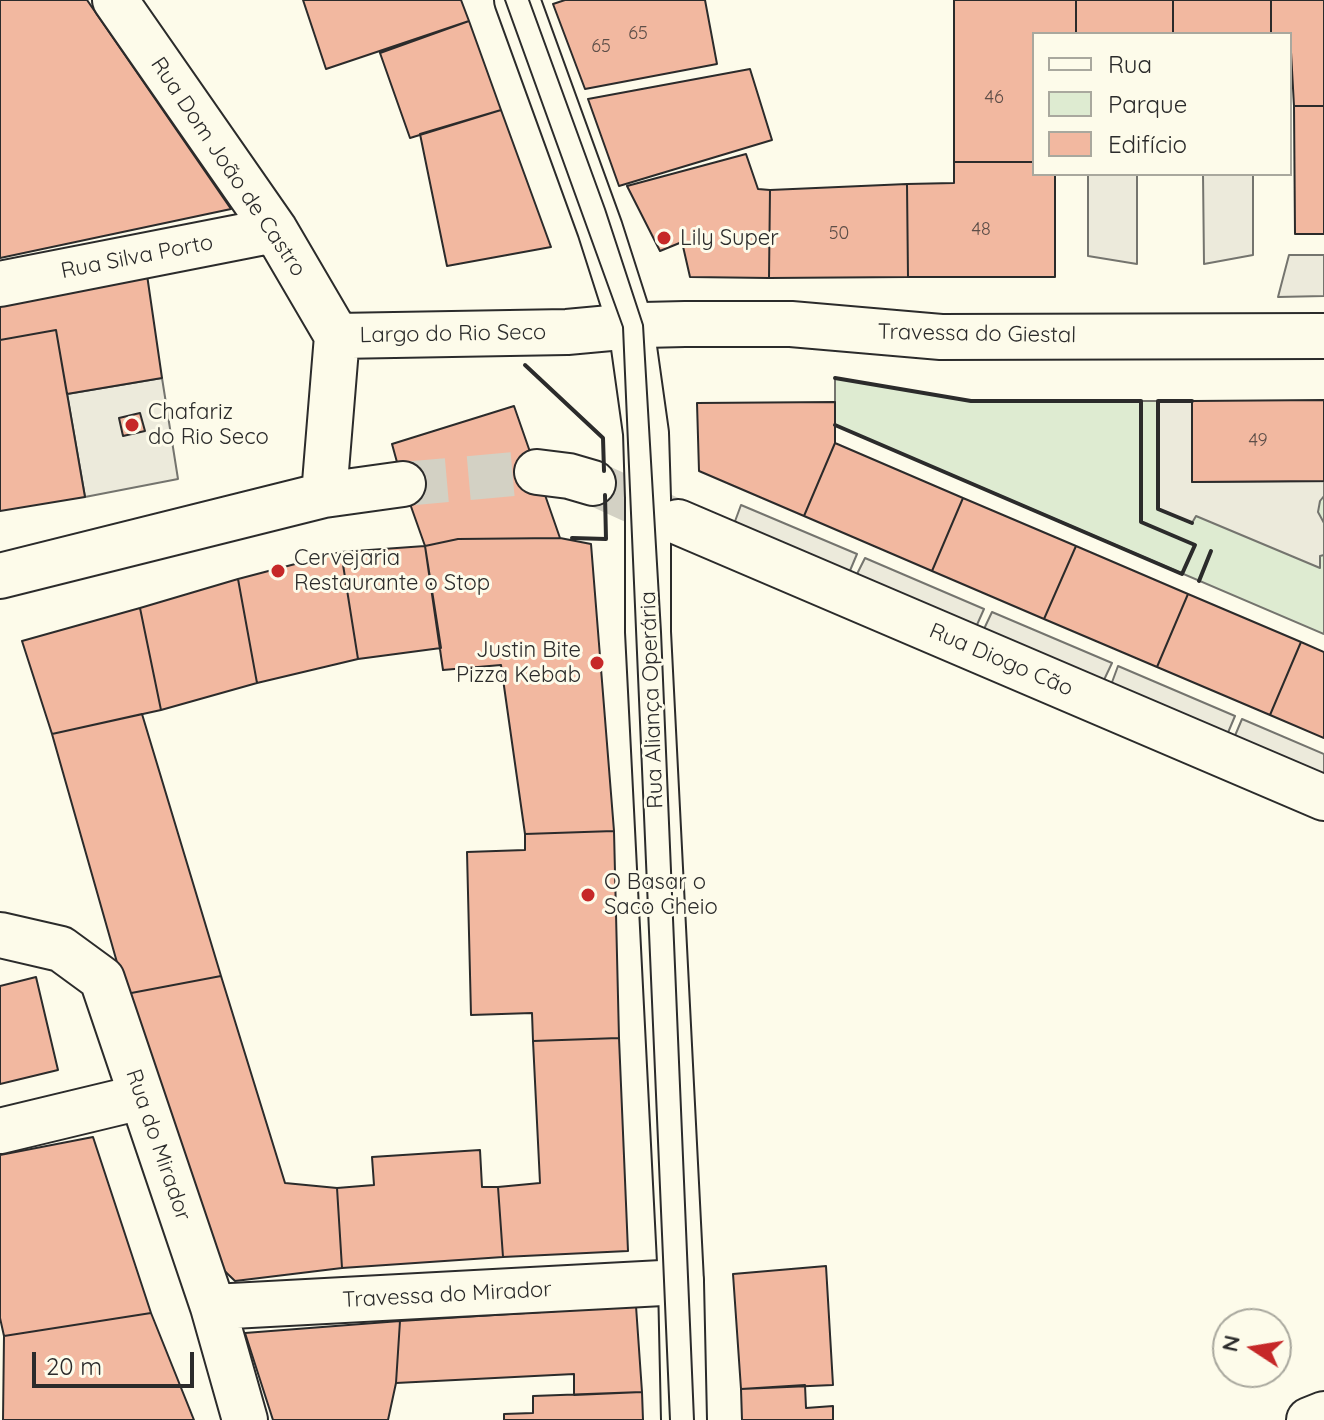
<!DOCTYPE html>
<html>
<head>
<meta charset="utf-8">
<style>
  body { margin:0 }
  #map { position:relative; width:1324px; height:1420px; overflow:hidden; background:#fdfbea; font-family:Quicksand,sans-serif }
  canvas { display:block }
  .legend { position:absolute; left:1032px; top:32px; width:260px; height:144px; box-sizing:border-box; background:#fdfbea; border:2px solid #a9a89e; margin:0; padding:10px 14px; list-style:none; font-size:24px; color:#2b2b2b }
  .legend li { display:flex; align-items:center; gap:16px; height:40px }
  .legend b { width:40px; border:2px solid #a9a89e }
  .north { position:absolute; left:1212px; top:1308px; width:80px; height:80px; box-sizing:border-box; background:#fdfbea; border:2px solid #a9a89e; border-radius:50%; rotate:282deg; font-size:22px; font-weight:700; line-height:32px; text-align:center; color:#2b2b2b }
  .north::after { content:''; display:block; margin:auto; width:28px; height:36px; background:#c62828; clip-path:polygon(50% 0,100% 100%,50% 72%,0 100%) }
  .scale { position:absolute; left:32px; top:1352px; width:162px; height:36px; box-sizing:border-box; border:4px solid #2b2b2b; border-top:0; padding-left:10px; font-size:24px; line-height:28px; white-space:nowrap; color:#2b2b2b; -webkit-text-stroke:6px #fdfbea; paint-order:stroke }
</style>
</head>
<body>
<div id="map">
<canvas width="1324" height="1420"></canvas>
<ul class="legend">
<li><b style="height:10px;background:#fdfbea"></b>Rua</li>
<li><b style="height:22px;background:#deebd1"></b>Parque</li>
<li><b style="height:22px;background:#f2b8a0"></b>Edifício</li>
</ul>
<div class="north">N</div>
<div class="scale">20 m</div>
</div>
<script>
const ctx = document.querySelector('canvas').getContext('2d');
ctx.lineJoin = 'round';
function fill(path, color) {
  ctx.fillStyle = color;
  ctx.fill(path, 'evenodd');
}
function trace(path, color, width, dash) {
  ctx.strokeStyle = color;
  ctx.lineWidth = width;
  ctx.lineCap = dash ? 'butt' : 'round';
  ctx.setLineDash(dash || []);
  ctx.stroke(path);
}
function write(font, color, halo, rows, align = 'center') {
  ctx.font = font + ' Quicksand,sans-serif';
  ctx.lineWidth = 6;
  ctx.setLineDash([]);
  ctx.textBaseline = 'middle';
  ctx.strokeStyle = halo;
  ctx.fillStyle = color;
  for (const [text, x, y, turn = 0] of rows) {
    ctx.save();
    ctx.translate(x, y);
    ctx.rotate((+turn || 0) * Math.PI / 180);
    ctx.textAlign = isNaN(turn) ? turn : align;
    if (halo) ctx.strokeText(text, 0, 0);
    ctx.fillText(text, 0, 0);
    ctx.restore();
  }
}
const green = new Path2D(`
  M835 378 971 401H1192V482H1324V634L835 425Z`);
fill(green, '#deebd1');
trace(green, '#74746e', 2);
const parking = new Path2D(`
  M1088 174H1137V264L1088 256Z
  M1203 174H1253V255L1204 264Z
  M1289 255H1324V296L1278 297Z
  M162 378 178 479 85 497 67 394Z
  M1158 401H1192V482L1324 481V496L1320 501 1318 512 1324 523V555L1320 556V568L1196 516 1192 523 1158 509Z
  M741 505 857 554 849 573 734 524Z
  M865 558 984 609 976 627 856 576Z
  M992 612 1112 663 1103 682 983 631Z
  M1118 666 1235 716 1227 735 1111 685Z
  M1242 719 1324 754V777L1234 738Z`);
fill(parking, '#eceadb');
trace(parking, '#74746e', 2);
const building = new Path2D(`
  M0 0H87L231 209 0 258Z
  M303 0H461L469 21 326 69Z
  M565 0H705L717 64 585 89 553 4Z
  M954 0H1076V34H1034V162H954Z
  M1076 0H1173V34H1076Z
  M1173 0H1271V34H1173Z
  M1271 0H1324V106H1294L1290 34H1271Z
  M469 21 501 110 410 138 380 53Z
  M750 69 772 140 619 186 588 99Z
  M1294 106H1324V234H1295Z
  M501 110 551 247 447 266 420 134Z
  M746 154 758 189 770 190 769 278 690 277 682 242 660 251 627 186Z
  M954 162H1034V174H1055V277H908L907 184 954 183Z
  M907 184 908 277 769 278 770 190Z
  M146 268 162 378 67 394 56 330 0 340V299Z
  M56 330 85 497 0 511V340Z
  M1324 400V481L1192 482V401Z
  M835 402V443L804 516 699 471 697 403Z
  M514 406 560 538 458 539 425 546 403 484 392 444Z
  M140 413 145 431 123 436 119 418Z
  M835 443 963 498 932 571 804 516Z
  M963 498 1076 546 1044 619 932 571Z
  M560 538 591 544 614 831 525 834 501 665 443 670 425 546 458 539Z
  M425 546 441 648 358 659 341 552Z
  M1076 546 1188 594 1157 667 1044 619Z
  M341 552 358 659 257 683 238 579Z
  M238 579 257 683 161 710 140 608Z
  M1188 594 1301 642 1270 715 1157 667Z
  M140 608 161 710 52 734 22 641Z
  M1301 642 1324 652V738L1270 715Z
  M142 714 221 976 126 994 52 734Z
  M614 831 619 1038 533 1041 532 1013 471 1015 467 852 525 850V834Z
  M221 976 285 1183 337 1188 342 1268 235 1281 209 1256 126 994Z
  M36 977 58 1070 0 1084V986Z
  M619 1038 628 1251 503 1257 498 1187 540 1183 533 1041Z
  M93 1137 151 1313 4 1336 0 1318V1155Z
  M480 1150 482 1187H498L503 1257 342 1268 337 1188 374 1185 372 1157Z
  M826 1266 833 1385 741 1389 733 1274Z
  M636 1306 642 1392 574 1395V1374L396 1383 400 1321Z
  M151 1313 194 1420H3L4 1336Z
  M400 1321 396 1383 388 1420H273L245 1333Z
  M805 1385 806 1408 833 1406V1420H742L741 1389Z
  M642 1392 643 1420H504V1414L533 1413V1396Z`);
fill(building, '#f2b8a0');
trace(building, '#2b2b2b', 2);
trace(new Path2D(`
  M593 483 678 522
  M403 484 537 472`), '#d3d1c4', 44, [44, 22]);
const street = new Path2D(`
  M115 0 275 230 337 336
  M0 284 275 230
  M337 336 567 332 643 325 685 324H791L941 337 1324 336
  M537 472 569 476 593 483
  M324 495 403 484
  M678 522 1324 798
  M0 576 324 495 337 336
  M0 935 61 949 102 979 213 1307 245 1420
  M0 1131 141 1097
  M213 1307 681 1282
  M1309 1420 1324 1414`);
const secondary = new Path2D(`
  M517 0 600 229 631 326 646 433 648 498V632L681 1282 684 1420`);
trace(street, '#2b2b2b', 48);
trace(secondary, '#2b2b2b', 48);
trace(street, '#fdfbea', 44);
trace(secondary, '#fdfbea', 44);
trace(new Path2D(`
  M505 0 623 327 670 1420
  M529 0 605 209 643 325 661 632 694 1420`), '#2b2b2b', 2);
trace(new Path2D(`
  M525 365 603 438 604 471
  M835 378 971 401H1141V522L1195 545 1182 574 835 425
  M1192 523 1158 509V401H1192
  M572 538 606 539 605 495
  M1199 581 1211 551`), '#2b2b2b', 4);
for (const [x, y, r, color] of [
  [664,238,8,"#c62828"],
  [132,425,8,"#c62828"],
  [278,571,8,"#c62828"],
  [597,663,8,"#c62828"],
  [588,895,8,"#c62828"]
]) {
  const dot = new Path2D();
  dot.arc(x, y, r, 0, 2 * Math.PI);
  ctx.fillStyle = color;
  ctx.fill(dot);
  trace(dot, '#fdfbea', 3);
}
write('18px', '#5d4e48', null, [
  ["65",638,34],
  ["65",601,47],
  ["46",994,98],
  ["48",981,230],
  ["50",839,234],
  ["49",1258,441]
]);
write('22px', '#2b2b2b', '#fdfbea', [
  ["Rua Dom João de Castro",228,167,56],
  ["Rua Silva Porto",137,257,-11],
  ["Largo do Rio Seco",453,334,-1],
  ["Travessa do Giestal",977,334,1],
  ["Rua Diogo Cão",1001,660,23],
  ["Rua Aliança Operária",652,700,-92],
  ["Rua do Mirador",158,1145,71],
  ["Travessa do Mirador",447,1295,-3]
]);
write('22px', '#2b2b2b', '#fdfbea', [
  ["Lily Super",680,238],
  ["Chafariz",148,412],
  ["do Rio Seco",148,437],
  ["Cervejaria",294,558],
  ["Restaurante o Stop",294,583],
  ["Justin Bite",581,650,"right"],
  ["Pizza Kebab",581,675,"right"],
  ["O Basar o",604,882],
  ["Saco Cheio",604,907]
], 'left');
</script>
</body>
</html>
